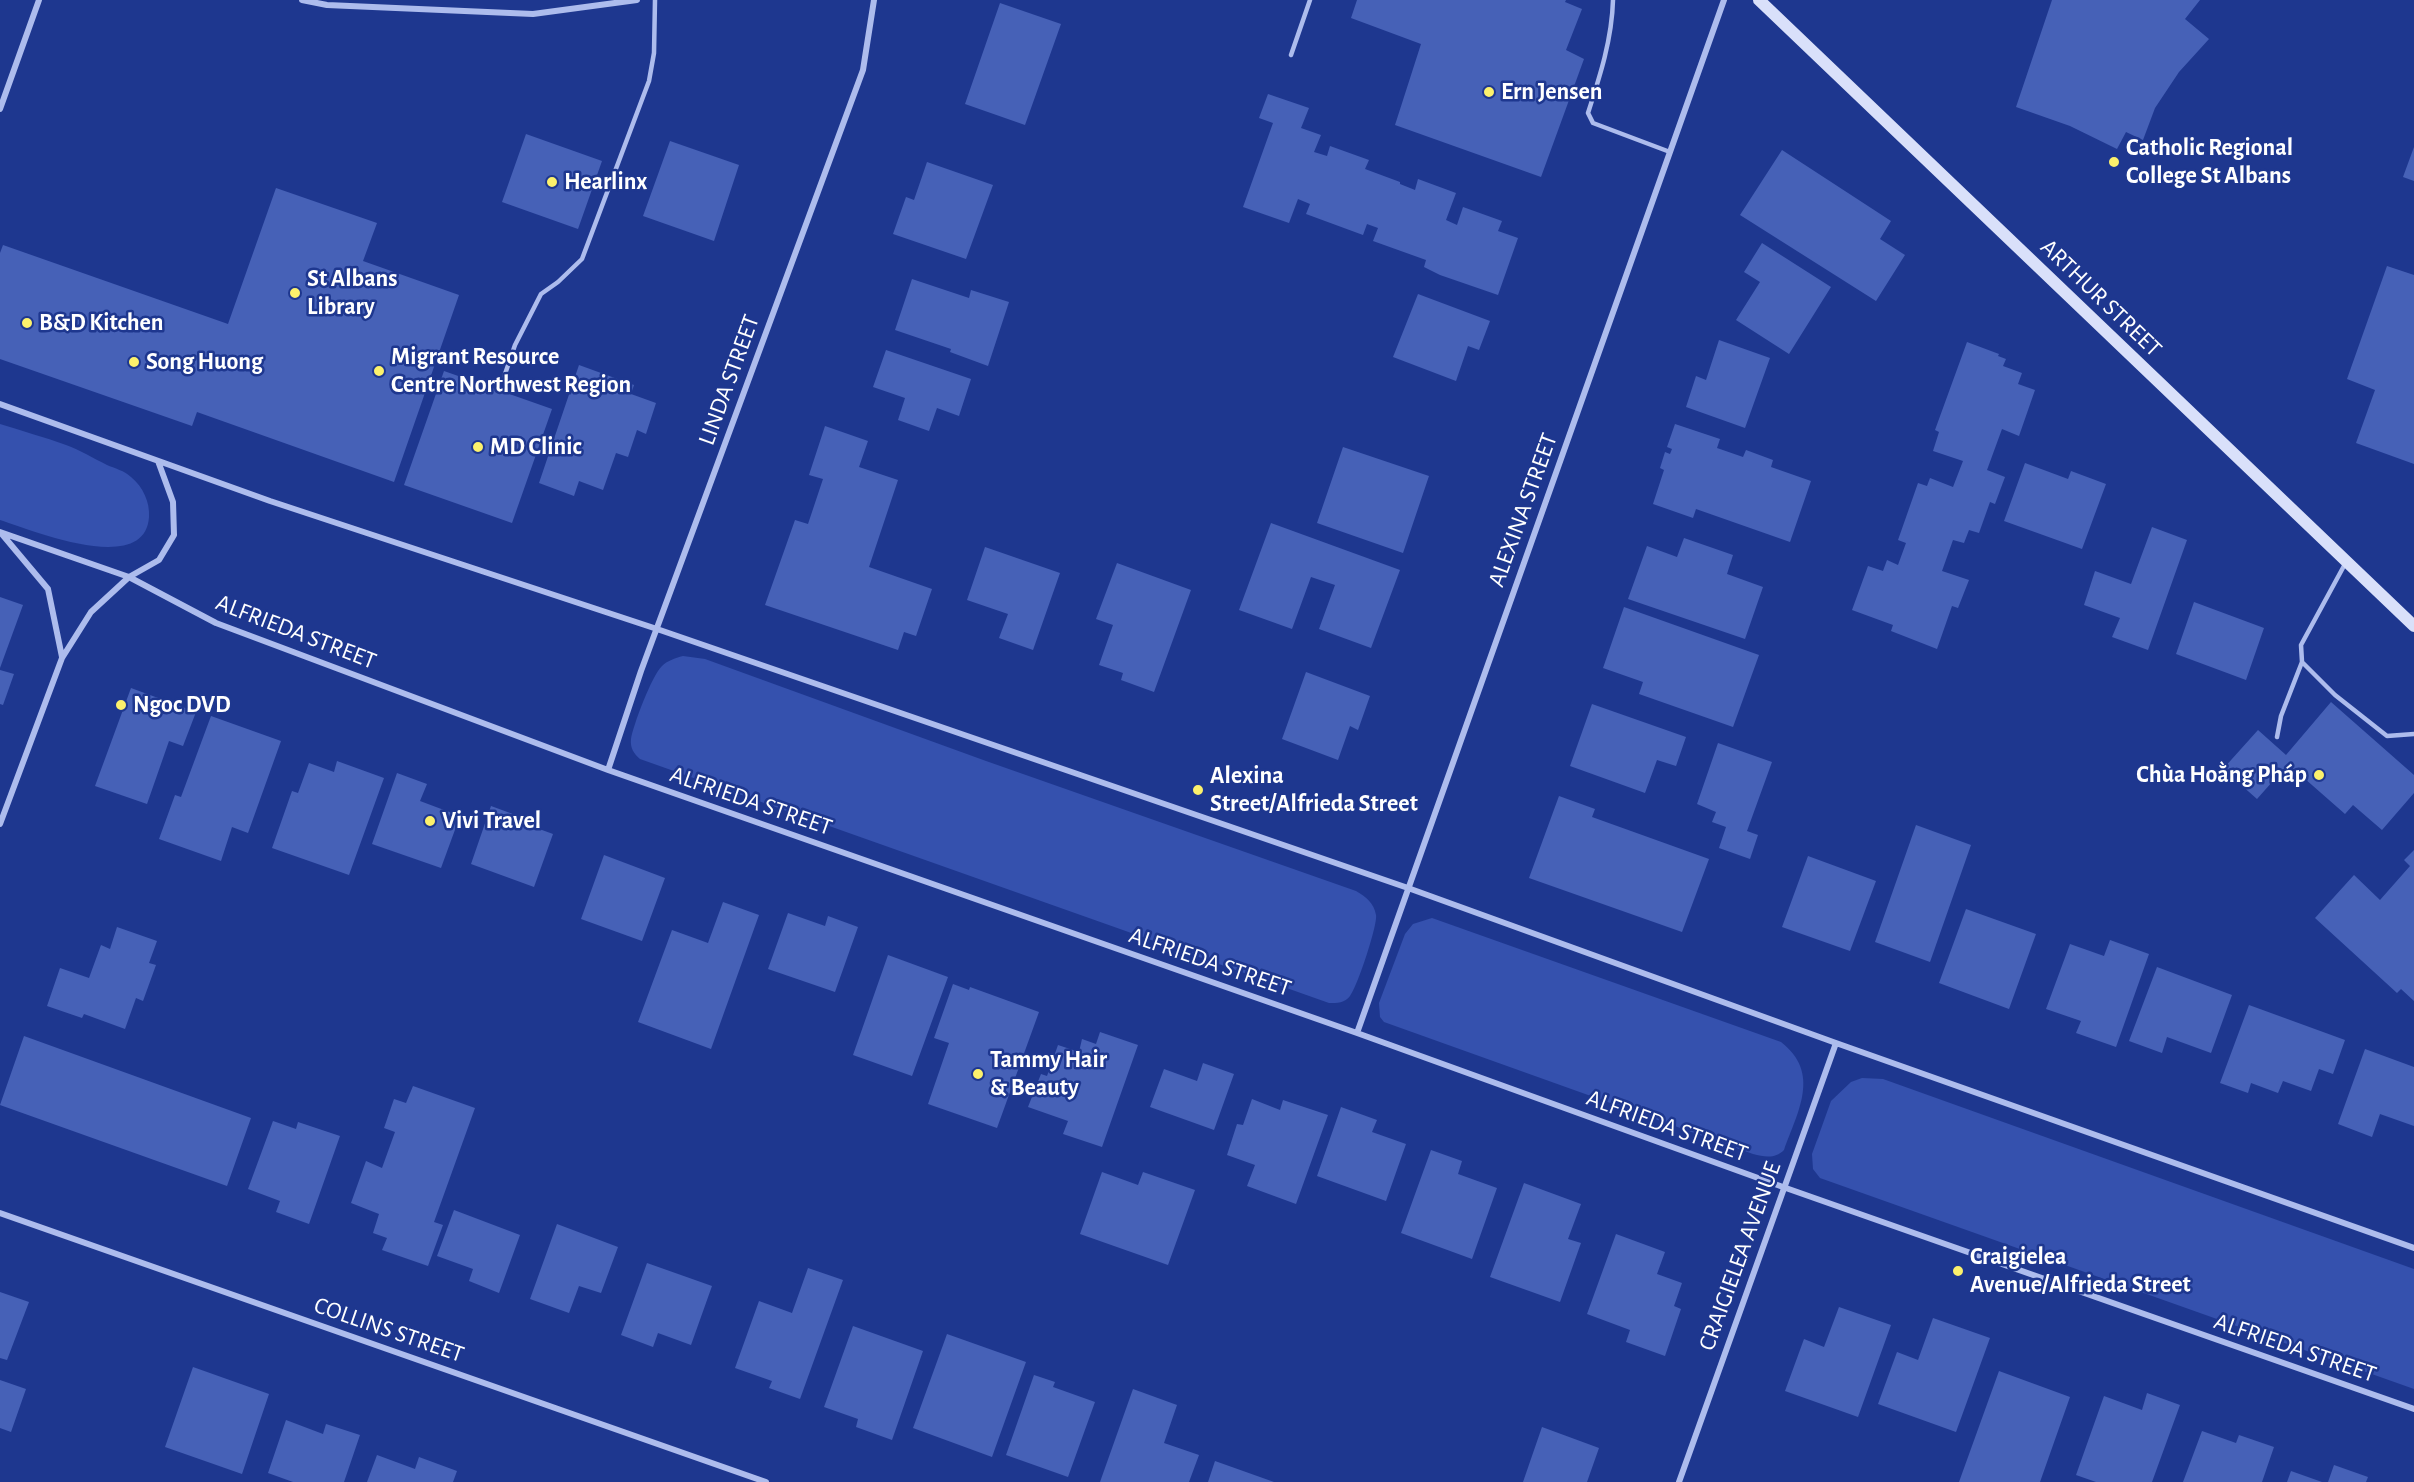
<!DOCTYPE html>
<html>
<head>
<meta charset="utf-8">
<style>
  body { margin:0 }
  canvas { display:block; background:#1e378f }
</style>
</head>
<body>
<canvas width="2414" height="1482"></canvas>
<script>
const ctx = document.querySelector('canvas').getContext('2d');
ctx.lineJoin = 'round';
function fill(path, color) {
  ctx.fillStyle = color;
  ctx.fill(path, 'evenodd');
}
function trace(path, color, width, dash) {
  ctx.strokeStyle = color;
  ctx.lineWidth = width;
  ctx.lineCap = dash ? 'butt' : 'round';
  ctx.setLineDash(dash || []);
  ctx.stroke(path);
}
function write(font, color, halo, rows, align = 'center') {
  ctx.font = font + ' "Alegreya Sans",sans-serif';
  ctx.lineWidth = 5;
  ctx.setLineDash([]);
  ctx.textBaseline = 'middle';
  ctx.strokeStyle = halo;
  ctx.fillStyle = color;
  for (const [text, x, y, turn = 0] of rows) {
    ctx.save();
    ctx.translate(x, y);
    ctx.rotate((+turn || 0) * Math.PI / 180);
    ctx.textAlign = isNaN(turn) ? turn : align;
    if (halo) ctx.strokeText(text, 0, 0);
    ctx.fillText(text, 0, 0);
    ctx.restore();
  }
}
fill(new Path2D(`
  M0 424C22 431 44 437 66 445 80 450 93 458 107 465 114 468 125 471 131 477 143 487 150 502 149 517 145 577 31 530 0 520Z
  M683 656 705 659 986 761 1356 891C1366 897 1374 903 1376 915 1378 924 1357 988 1350 996 1345 1003 1337 1003 1329 1003L640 759C634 754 630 748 631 739 633 726 652 675 662 666 667 661 675 658 683 656Z
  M1432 918 1781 1042C1821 1073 1798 1111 1784 1150 1775 1159 1765 1157 1753 1154L1384 1022 1380 1017 1379 1003 1405 934 1413 924Z
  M1862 1078 1883 1079 2414 1269V1389L1820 1178 1813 1169 1812 1154 1831 1101 1851 1082Z`), '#3551ae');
fill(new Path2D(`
  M1357 0H1566L1565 2 1582 9 1566 50 1584 59 1541 177 1395 125 1421 44 1351 18Z
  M2052 0H2200L2185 19 2209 39 2179 72 2155 108 2143 140 2126 132 2117 149 2070 126 2016 107Z
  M1000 3 1061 24 1025 125 965 104Z
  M1268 94 1309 108 1301 128 1321 135 1314 152 1327 156 1330 146 1369 160 1365 169 1400 182V184L1415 190 1418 179 1456 193 1446 220 1457 225 1463 207 1502 221 1498 231 1518 238 1498 295 1440 275 1424 267 1426 260 1373 241 1378 228 1367 224 1363 235 1306 214 1310 204 1298 199 1289 223 1243 207 1273 123 1259 118Z
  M526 134 602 161 578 229 502 202Z
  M670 141 739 165 714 241 643 216Z
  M2414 147V181L2403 177Z
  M1782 150 1891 221 1880 239 1905 255 1876 301 1740 215Z
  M927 162 993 185 966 259 893 234 906 197 914 200Z
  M276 188 377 223 363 261 459 295 394 482 197 412 192 426 0 359V253L3 245 228 324Z
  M1762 243 1831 287 1789 354 1736 320 1760 282 1744 272Z
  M2387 266 2414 275V464L2356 443 2375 390 2347 379Z
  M912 279 969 298 971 290 1009 302 988 366 950 352 951 349 895 330Z
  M1418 294 1490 321 1479 350 1468 346 1456 381 1393 357Z
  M1719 340 1770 358 1745 428 1686 407 1696 376 1706 380Z
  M1967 342 1999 354 1998 356 2006 359 2003 366 2022 373 2018 384 2035 390 2019 436 2002 429 1987 470 2005 477 1995 504 1990 502 1979 533 1969 530 1964 543 1953 540 1942 571 1969 580 1958 608 1952 606 1937 649 1891 631 1893 625 1852 610 1868 566 1883 571 1887 560 1898 565 1906 543 1898 540 1918 483 1927 486 1930 478 1953 487 1963 461 1933 451 1939 432 1935 430Z
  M886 350 971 379 959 416 937 408 929 431 898 420 905 398 873 387Z
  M579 365 634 385 631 394 656 403 646 434 637 430 628 457 616 453 603 490 579 481 574 496 539 483Z
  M444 371 552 409 512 523 404 485Z
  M1675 424 1720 439 1717 448 1743 457 1746 450 1773 460 1771 467 1811 481 1790 542 1696 509 1693 518 1653 504 1664 470 1660 468 1665 452 1670 454 1672 449 1667 447Z
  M825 426 868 441 859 467 898 480 869 567 932 589 916 636 904 632 898 650 765 605 795 520 808 524 823 479 809 475Z
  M1343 447 1429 476 1403 553 1317 523Z
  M2025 463 2068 479 2071 471 2106 484 2082 549 2004 521Z
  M1271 523 1400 570 1371 648 1319 629 1335 585 1311 577 1292 629 1239 610Z
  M2152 527 2187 540 2148 650 2112 637 2120 618 2084 605 2095 571 2131 584Z
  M1684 538 1733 555 1727 574 1763 587 1745 639 1628 599 1647 546 1677 557Z
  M985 547 1060 573 1033 650 999 638 1008 614 967 600Z
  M1117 563 1191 590 1154 692 1121 680 1123 673 1099 665 1113 625 1096 619Z
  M0 597 23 605 0 668Z
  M2194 602 2264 628 2246 680 2176 654Z
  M1624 607 1759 655 1733 727 1639 694 1643 682 1603 668Z
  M0 670 14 674 3 705 0 704Z
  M1306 672 1370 696 1358 730 1350 726 1338 760 1282 739Z
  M131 688 196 712 183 746 169 741 147 804 95 786Z
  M2331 702 2414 775V793L2382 830 2353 805 2345 814 2288 764 2257 799 2223 769 2258 730 2286 755Z
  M1592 704 1686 737 1676 766 1657 760 1645 793 1570 766Z
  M211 716 281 741 248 833 232 827 221 861 159 839 175 795 181 797Z
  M1718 743 1772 762 1747 831 1758 835 1750 859 1719 848 1726 827 1712 822 1716 812 1697 804Z
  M337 761 384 778 349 875 272 848 292 791 298 793 309 763 334 772Z
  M397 773 427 784 420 801 460 816 441 868 372 844Z
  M1559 796 1595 809 1592 817 1709 859 1682 932 1529 878Z
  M491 806 521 817 520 822 553 834 534 887 471 864Z
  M1916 825 1971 845 1930 962 1875 942Z
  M2414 850V1001L2401 989 2397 993 2315 918 2354 875 2380 900 2410 866 2404 860Z
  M604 855 665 878 642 941 581 919Z
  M1808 856 1876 881 1850 951 1782 927Z
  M723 902 759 915 711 1049 638 1022 672 930 708 943Z
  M1966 909 2036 934 2009 1009 1939 983Z
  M788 913 825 926 828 916 858 927 835 992 768 969Z
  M117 927 157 941 149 963 156 965 143 1001 136 998 125 1029 84 1014 82 1018 47 1006 60 968 89 978 101 945 110 949Z
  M2110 940 2149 954 2116 1047 2076 1033 2081 1021 2046 1009 2070 944 2104 956Z
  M888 955 948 977 912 1076 853 1055Z
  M2157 967 2232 995 2211 1053 2167 1037 2162 1053 2129 1041Z
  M953 984 969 990 970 987 1039 1012 997 1128 928 1104 949 1043 934 1038Z
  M2249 1005 2345 1040 2333 1074 2319 1069 2311 1091 2283 1081 2278 1093 2251 1083 2248 1093 2220 1083Z
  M1100 1032 1138 1045 1102 1147 1063 1134 1068 1121 1028 1107 1041 1074 1047 1076 1058 1045 1079 1052 1082 1039 1096 1044Z
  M24 1036 251 1118 227 1186 0 1105Z
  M2365 1049 2414 1067V1126L2380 1114 2372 1137 2338 1124Z
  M1203 1063 1234 1074 1214 1130 1150 1107 1164 1069 1197 1081Z
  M413 1086 475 1108 434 1222 443 1225 428 1266 382 1250 387 1238 373 1233 379 1214 351 1203 366 1161 382 1168 395 1132 384 1128 394 1099 406 1103Z
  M1252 1099 1280 1110 1283 1100 1328 1115 1296 1204 1247 1186 1255 1165 1227 1155 1237 1124 1243 1125Z
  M1341 1107 1377 1120 1372 1132 1406 1144 1386 1201 1317 1176Z
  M273 1121 296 1129 298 1122 340 1136 309 1224 276 1212 280 1201 248 1189Z
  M1431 1150 1462 1161 1458 1174 1497 1188 1472 1259 1401 1233Z
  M1102 1172 1138 1185 1143 1172 1195 1190 1168 1265 1080 1234Z
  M1524 1183 1581 1204 1568 1239 1581 1243 1560 1302 1490 1277Z
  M454 1210 520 1235 499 1293 469 1281 473 1269 437 1256Z
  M557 1224 618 1247 601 1293 579 1286 569 1313 530 1299Z
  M1616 1234 1665 1252 1657 1274 1682 1283 1674 1306 1681 1309 1665 1356 1626 1342 1630 1330 1587 1314Z
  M647 1263 712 1286 691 1345 658 1333 653 1347 621 1335Z
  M808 1268 843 1280 800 1399 769 1388 772 1381 735 1368 759 1301 792 1313Z
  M0 1292 29 1302 7 1360 0 1358Z
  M1839 1307 1891 1325 1858 1417 1785 1391 1804 1339 1824 1347Z
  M1933 1318 1990 1338 1956 1432 1878 1404 1897 1352 1918 1360Z
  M853 1326 923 1351 892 1440 856 1427 858 1419 824 1407Z
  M947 1334 1026 1362 992 1457 913 1428Z
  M193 1367 269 1394 242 1474 165 1447Z
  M1999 1371 2070 1397 2040 1482H1959Z
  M1034 1375 1055 1382 1053 1387 1095 1402 1068 1477 1006 1455Z
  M0 1380 26 1389 11 1432 0 1428Z
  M1133 1389 1177 1405 1164 1443 1199 1455 1189 1482H1100Z
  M2147 1393 2180 1405 2152 1482H2096L2076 1475 2104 1396 2142 1410Z
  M286 1420 323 1434 326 1424 360 1435 344 1482H293L268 1473Z
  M1542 1427 1599 1448 1587 1482H1523Z
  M2202 1431 2236 1443 2239 1435 2274 1447 2262 1482H2183Z
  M377 1455 415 1469 419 1457 457 1471 453 1482H367Z
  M1215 1461 1274 1482H1208Z
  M2334 1465 2368 1477 2366 1482H2328Z
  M2291 1471 2322 1482H2287Z`), '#4661b7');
trace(new Path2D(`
  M1613 0C1612 39 1600 76 1588 113L1593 123 1670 152
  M1291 55 1310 0
  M504 377 515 345 541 294 558 282 582 259 649 81 654 53 655 0
  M2345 564 2301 645 2302 662 2335 695 2387 736 2414 734
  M2277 737 2281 716 2302 662`), '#adbced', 4.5);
trace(new Path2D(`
  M302 0 327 5 533 14 637 0
  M0 109 39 0
  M0 404 270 501 657 629 1408 888 1836 1043 2414 1248
  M0 532 129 577 216 623 608 770 1357 1033 1783 1187 2414 1409
  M1 533 48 589 62 657
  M608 770 641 671 863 70 874 0
  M0 824 62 658 91 612 129 577 159 560 174 535 173 502 158 461
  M1357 1033 1724 0
  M0 1213 766 1482
  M1679 1482 1836 1043`), '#adbced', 6);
trace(new Path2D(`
  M1759 0 2414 626`), '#d9e0fa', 12);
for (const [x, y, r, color] of [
  [1489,92,6,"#fcf16c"],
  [2114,162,6,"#fcf16c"],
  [552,182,6,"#fcf16c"],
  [295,293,6,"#fcf16c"],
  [27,323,6,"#fcf16c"],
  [134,362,6,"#fcf16c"],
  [379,371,6,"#fcf16c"],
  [478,447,6,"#fcf16c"],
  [121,705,6,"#fcf16c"],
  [2319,775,6,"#fcf16c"],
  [1198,790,6,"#fcf16c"],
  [430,821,6,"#fcf16c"],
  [978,1074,6,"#fcf16c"],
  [1958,1271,6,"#fcf16c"]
]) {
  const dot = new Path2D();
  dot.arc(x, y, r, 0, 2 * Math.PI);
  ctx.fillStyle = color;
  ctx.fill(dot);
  trace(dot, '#1e378f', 2);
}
write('bold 24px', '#fff', '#1e378f', [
  ["Ern Jensen",1501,92],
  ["Catholic Regional",2126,148],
  ["College St Albans",2126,176],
  ["Hearlinx",564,182],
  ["St Albans",307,279],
  ["Library",307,307],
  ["B&D Kitchen",39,323],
  ["Migrant Resource",391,357],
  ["Centre Northwest Region",391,385],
  ["Song Huong",146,362],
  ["MD Clinic",490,447],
  ["Ngoc DVD",133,705],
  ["Chùa Hoằng Pháp",2307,775,"right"],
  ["Alexina",1210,776],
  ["Street/Alfrieda Street",1210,804],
  ["Vivi Travel",442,821],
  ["Tammy Hair",990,1060],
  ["& Beauty",990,1088],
  ["Craigielea",1970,1257],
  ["Avenue/Alfrieda Street",1970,1285]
], 'left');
write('24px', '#fff', '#1e378f', [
  ["ARTHUR STREET",2101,298,44],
  ["LINDA STREET",729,380,-70],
  ["ALEXINA STREET",1523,510,-70],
  ["ALFRIEDA STREET",296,632,21],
  ["ALFRIEDA STREET",751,801,19],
  ["ALFRIEDA STREET",1210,962,19],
  ["ALFRIEDA STREET",1667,1126,20],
  ["CRAIGIELEA AVENUE",1740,1256,-70],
  ["COLLINS STREET",389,1330,19],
  ["ALFRIEDA STREET",2295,1348,19]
]);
</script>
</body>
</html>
